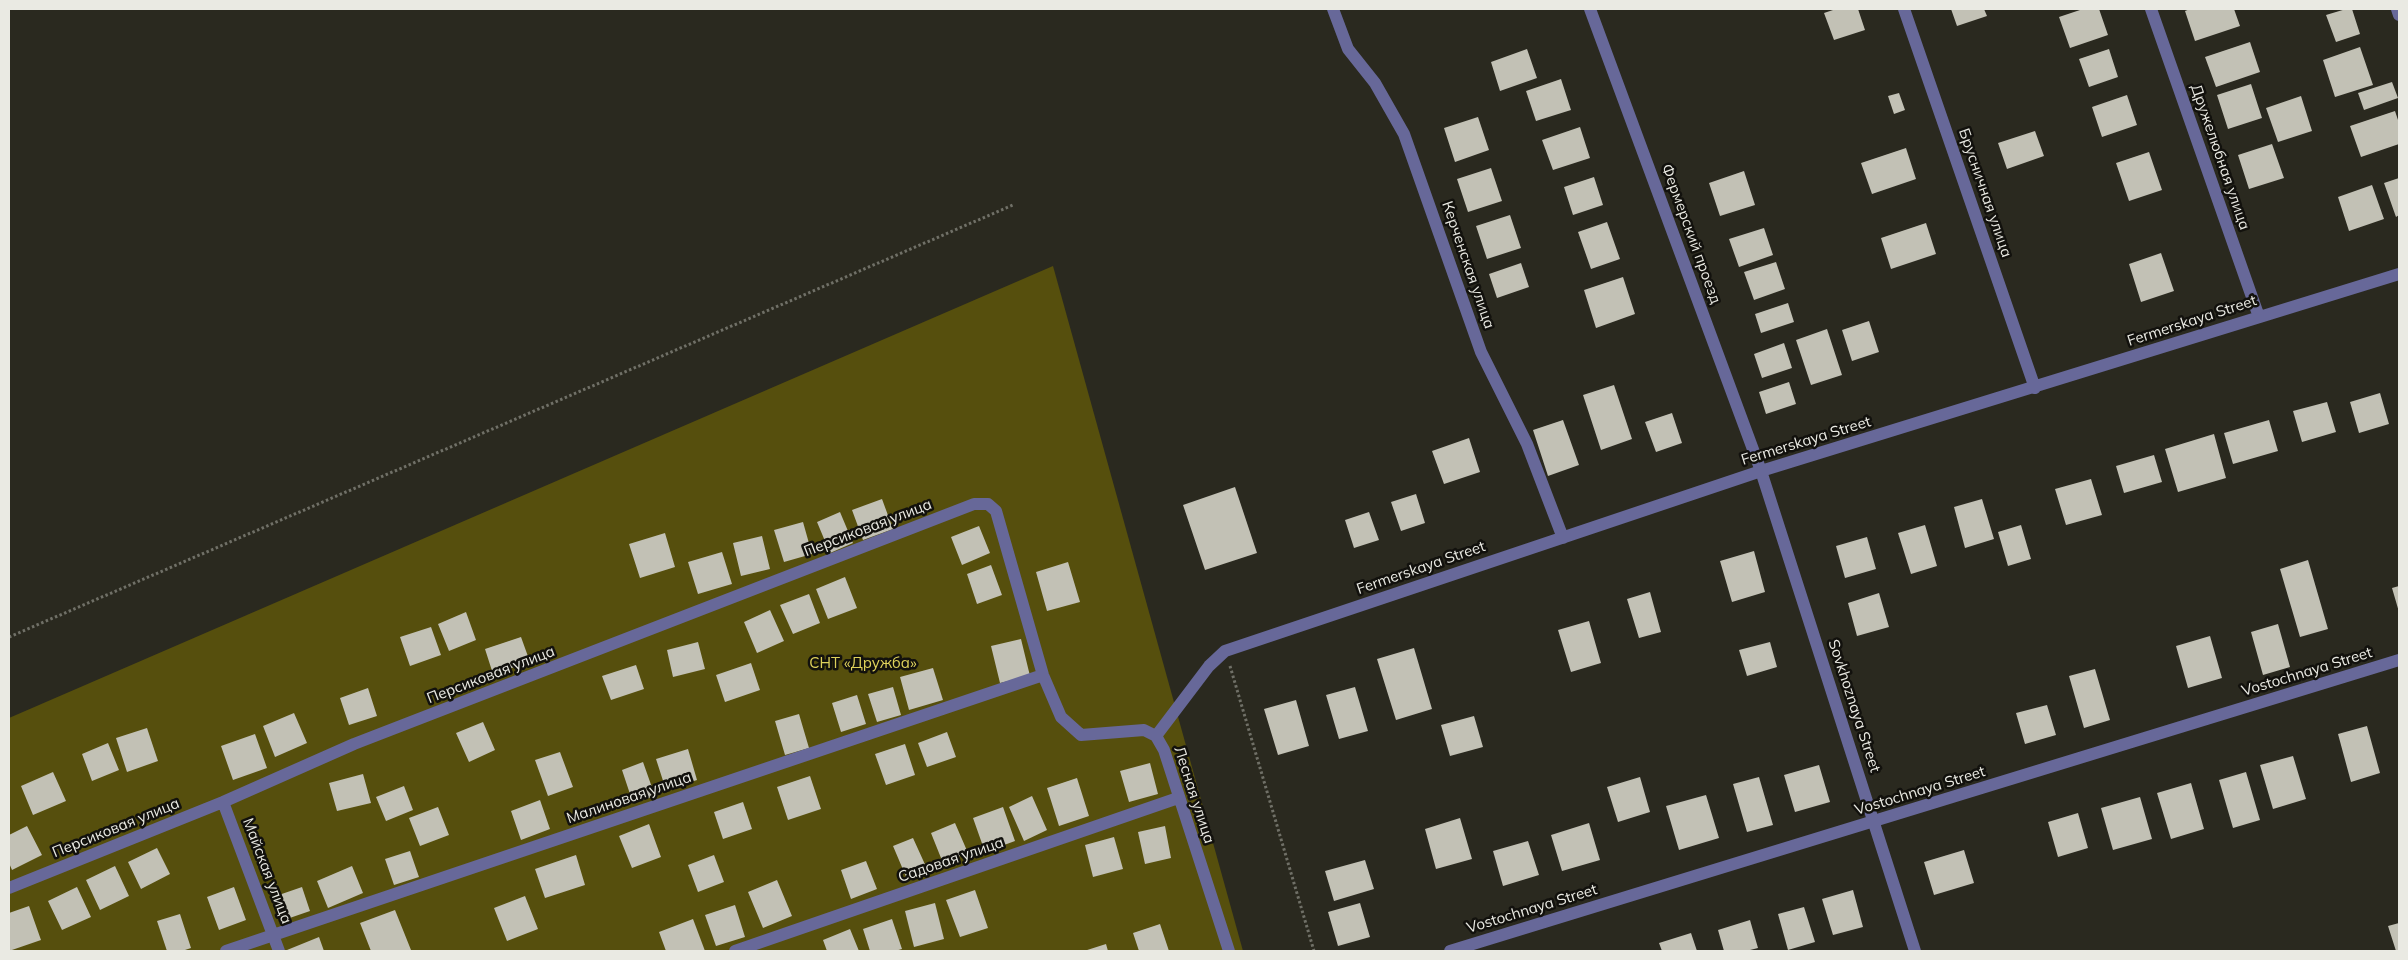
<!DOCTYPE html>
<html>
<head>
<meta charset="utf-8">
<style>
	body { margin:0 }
	#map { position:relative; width:2408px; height:960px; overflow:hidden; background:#2a291f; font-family:Mulish,sans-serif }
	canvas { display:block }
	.frame { position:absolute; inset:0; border:10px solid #eaeae3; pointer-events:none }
</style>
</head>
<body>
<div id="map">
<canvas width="2408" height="960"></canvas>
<div class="frame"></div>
</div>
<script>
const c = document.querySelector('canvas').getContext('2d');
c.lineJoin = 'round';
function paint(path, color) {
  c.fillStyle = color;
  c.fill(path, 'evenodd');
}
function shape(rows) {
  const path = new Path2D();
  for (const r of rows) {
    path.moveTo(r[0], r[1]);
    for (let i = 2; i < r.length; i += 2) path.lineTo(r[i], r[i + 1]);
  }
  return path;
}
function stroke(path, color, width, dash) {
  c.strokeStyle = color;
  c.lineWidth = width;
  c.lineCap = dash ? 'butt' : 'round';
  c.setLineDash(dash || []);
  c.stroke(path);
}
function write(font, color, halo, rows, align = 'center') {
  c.font = font + ' Mulish,sans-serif';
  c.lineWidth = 5;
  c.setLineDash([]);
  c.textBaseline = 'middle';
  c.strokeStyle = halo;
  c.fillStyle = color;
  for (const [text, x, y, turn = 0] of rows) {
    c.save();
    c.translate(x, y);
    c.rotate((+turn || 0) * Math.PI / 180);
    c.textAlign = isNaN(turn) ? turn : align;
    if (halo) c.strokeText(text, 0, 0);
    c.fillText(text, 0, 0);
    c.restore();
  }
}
paint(shape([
	[1053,266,1243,951,9,951,9,718]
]), '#564f0d');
paint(shape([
	[1836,9,1858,9,1865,30,1834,40,1824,13],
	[1951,9,1984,9,1987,16,1957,26],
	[2083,9,2099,9,2108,35,2070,48,2059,17],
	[2190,9,2234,9,2240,26,2195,41,2185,11],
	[2346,9,2352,9,2360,34,2336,42,2326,15],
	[2250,42,2260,72,2216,87,2205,57],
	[2360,47,2373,85,2335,97,2323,60],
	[1527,49,1537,78,1500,91,1491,62],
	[2109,49,2118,77,2089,87,2079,59],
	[1561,79,1571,110,1536,121,1526,91],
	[2392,82,2398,98,2364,110,2358,93],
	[2251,84,2262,118,2228,129,2217,95],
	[1899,93,1905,110,1894,114,1888,96],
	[2127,95,2137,125,2102,137,2092,107],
	[2301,96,2312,131,2278,142,2266,108],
	[2395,111,2399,123,2399,144,2361,157,2350,126],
	[1478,117,1489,150,1455,162,1444,128],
	[1580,127,1590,158,1553,170,1542,140],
	[2035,131,2044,156,2007,169,1998,143],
	[2272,144,2284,178,2249,189,2238,155],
	[1906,148,1916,179,1872,194,1861,163],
	[2149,152,2162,190,2129,201,2116,163],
	[1491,168,1502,201,1468,212,1457,179],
	[1744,171,1755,205,1720,216,1709,183],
	[1594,177,1603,205,1573,215,1564,187],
	[2399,178,2399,215,2396,217,2384,183],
	[2372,185,2384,219,2349,231,2338,197],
	[1510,215,1521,248,1487,259,1476,226],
	[1607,222,1620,259,1591,269,1578,232],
	[1926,223,1936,254,1891,269,1881,238],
	[1764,228,1773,255,1739,267,1729,239],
	[2161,253,2174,291,2141,302,2129,264],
	[1776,262,1785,289,1754,300,1744,272],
	[1521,263,1529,287,1497,298,1489,274],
	[1623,277,1635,314,1596,328,1584,290],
	[1788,303,1794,322,1761,333,1755,314],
	[1869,321,1879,352,1852,361,1842,330],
	[1827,329,1842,375,1811,385,1796,340],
	[1784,343,1792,368,1762,378,1754,354],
	[1789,382,1796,404,1766,414,1759,392],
	[1614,385,1632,439,1601,450,1583,395],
	[2380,393,2389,424,2359,433,2350,402],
	[2327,402,2336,432,2302,442,2293,411],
	[1672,413,1682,443,1656,452,1645,422],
	[1563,420,1579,465,1548,476,1533,430],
	[2269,420,2278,451,2233,464,2224,433],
	[2214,434,2226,478,2178,492,2165,449],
	[1469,438,1480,472,1444,484,1432,451],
	[2154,455,2162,482,2124,493,2116,466],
	[2091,479,2102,515,2066,525,2055,489],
	[1235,487,1257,553,1205,570,1183,505],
	[1416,494,1425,523,1401,531,1391,502],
	[882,499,893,529,863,540,852,510],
	[1982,499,1994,539,1965,548,1954,507],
	[840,512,853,543,830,553,817,522],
	[1369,512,1379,540,1354,548,1345,520],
	[803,522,812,554,784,562,774,530],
	[1925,525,1937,566,1911,574,1898,533],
	[2021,525,2031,559,2008,566,1998,532],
	[979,526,990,553,962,565,951,537],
	[665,533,675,567,640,578,629,544],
	[762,536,770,569,741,576,733,543],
	[1867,537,1876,569,1845,578,1836,546],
	[1754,551,1765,592,1732,602,1720,561],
	[722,552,732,584,698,594,688,562],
	[2308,560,2328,629,2300,637,2280,569],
	[1068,562,1080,602,1047,611,1036,572],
	[991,565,1002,595,977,604,967,574],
	[845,577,857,608,828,619,816,589],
	[2399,586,2399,612,2392,588],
	[1650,592,1661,632,1639,638,1627,599],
	[1879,593,1889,627,1857,636,1848,603],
	[809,594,820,623,793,634,780,605],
	[770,610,784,641,757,653,744,622],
	[466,612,476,640,449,651,438,624],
	[1589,621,1601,663,1571,672,1558,630],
	[2278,624,2290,667,2263,675,2251,632],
	[431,627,441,655,410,666,400,637],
	[2210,636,2222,678,2188,688,2176,646],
	[521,637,530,662,493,674,485,649],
	[1021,639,1030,676,1000,683,991,646],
	[698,642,705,669,673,677,667,650],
	[1770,642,1777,667,1747,676,1739,650],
	[1414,648,1432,709,1396,720,1377,659],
	[751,663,760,690,725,702,716,675],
	[636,665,644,689,611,700,602,676],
	[933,668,943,700,909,710,900,677],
	[2095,669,2110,720,2084,728,2069,676],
	[893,687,901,715,877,722,868,694],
	[1355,687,1368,731,1339,739,1326,695],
	[368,688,377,716,349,725,340,698],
	[857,695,866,724,841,732,832,703],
	[1296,700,1309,746,1278,755,1264,709],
	[2047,705,2056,735,2025,744,2016,713],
	[294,713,307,743,275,757,263,726],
	[799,714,809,748,785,755,775,721],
	[1474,716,1483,747,1450,756,1441,725],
	[483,722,495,750,469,762,456,733],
	[2367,726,2380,773,2351,782,2338,734],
	[147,728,158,761,127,772,116,738],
	[947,732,956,757,927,767,918,743],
	[255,734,267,768,233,780,221,746],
	[108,743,119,770,92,781,82,754],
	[905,744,915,775,886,785,875,754],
	[688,749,697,780,666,790,656,759],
	[560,752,573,787,548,796,535,760],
	[2293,756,2306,799,2273,809,2260,765],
	[643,762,655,796,633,803,622,770],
	[1150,763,1158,794,1129,802,1120,771],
	[1819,765,1830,802,1795,812,1784,775],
	[53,772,66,801,33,815,21,786],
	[2246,772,2260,820,2233,828,2219,780],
	[363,774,371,803,337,811,329,783],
	[810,776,821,809,788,820,777,787],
	[1640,777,1650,812,1618,822,1607,787],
	[1759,777,1773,825,1747,832,1733,784],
	[1077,778,1089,816,1059,826,1047,788],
	[2191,783,2204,829,2171,839,2157,793],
	[404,786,413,810,386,821,376,797],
	[1706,795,1719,838,1679,850,1666,806],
	[1032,796,1047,830,1024,841,1009,807],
	[2140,797,2152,839,2113,850,2101,808],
	[540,800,550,829,521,840,511,811],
	[743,802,752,829,723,839,714,812],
	[438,807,449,835,420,846,409,818],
	[1003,807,1015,841,985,852,973,818],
	[2078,813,2088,848,2058,857,2048,822],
	[1460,818,1472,859,1436,869,1425,829],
	[955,823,968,853,943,863,931,833],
	[1589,823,1600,860,1562,871,1551,835],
	[649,824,661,857,632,868,619,836],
	[27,826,42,855,12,870,9,863,9,835],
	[1165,826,1171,858,1145,864,1138,832],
	[1114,837,1123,869,1093,877,1085,845],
	[913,838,928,871,907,879,893,846],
	[1528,841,1539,875,1503,886,1493,851],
	[157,848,170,874,141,889,128,862],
	[1964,850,1974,883,1934,895,1924,862],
	[410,851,419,877,394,885,385,859],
	[576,855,585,885,545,898,535,869],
	[714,855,724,882,698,892,688,865],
	[1365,860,1374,889,1334,901,1325,871],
	[866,861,877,889,851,899,841,870],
	[115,866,129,896,100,910,86,880],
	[352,866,363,893,328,908,317,881],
	[777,880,792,916,763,928,748,892],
	[77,887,91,917,62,930,48,901],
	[234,887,246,920,219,930,207,897],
	[302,887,310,911,281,921,273,897],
	[975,890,988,928,960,937,946,900],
	[1853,890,1863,927,1833,935,1822,899],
	[525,896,538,929,507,941,494,908],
	[935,903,944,939,914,947,905,911],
	[1360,903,1370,937,1338,946,1328,912],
	[735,905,745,937,716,946,705,915],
	[29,906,41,940,9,951,9,913],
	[1804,907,1815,942,1788,950,1778,914],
	[395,910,411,950,371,951,360,923],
	[180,914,191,948,182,951,167,951,157,921],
	[693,919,705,951,666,951,659,932],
	[892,919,902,949,895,951,870,951,863,929],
	[1750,920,1758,948,1746,951,1724,951,1718,930],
	[2399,923,2399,951,2396,951,2388,926],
	[1160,924,1169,951,1139,951,1133,933],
	[850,929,859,951,827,951,823,940],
	[1691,933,1697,951,1662,951,1659,943],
	[319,937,324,951,288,951,287,950],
	[1106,944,1108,951,1084,951]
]), '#c2c1b5');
stroke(shape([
	[9,637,1013,205],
	[1230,666,1314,951]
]), '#707067', 3, [2.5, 2.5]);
stroke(shape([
	[1333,9,1348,49,1375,83,1404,134,1481,352,1527,444,1563,538],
	[1590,9,1761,471,1915,951],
	[1904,9,2035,388],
	[2151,9,2259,317],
	[2397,9,2399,15],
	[1156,736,1209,666,1225,651,1761,471,2399,274],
	[223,802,279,951],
	[9,888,223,802,354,744,974,504,988,504,996,511,1043,675,1061,717,1081,735,1144,730,1156,736,1164,750,1229,951],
	[226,951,1043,675],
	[735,951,1178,798],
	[1450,951,2399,660]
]), '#676899', 12);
write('15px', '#eaeae3', '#12110d', [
	["Дружелюбная улица",2220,157,71],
	["Брусничная улица",1985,193,71],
	["Фермерский проезд",1691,234,70],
	["Керченская улица",1468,265,71],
	["Fermerskaya Street",2192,321,-18],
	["Fermerskaya Street",1806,441,-17],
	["Персиковая улица",868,528,-21],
	["Fermerskaya Street",1421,568,-19],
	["Vostochnaya Street",2307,672,-17],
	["Персиковая улица",491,675,-21],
	["Sovkhoznaya Street",1854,706,72],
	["Vostochnaya Street",1920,791,-17],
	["Лесная улица",1194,795,72],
	["Малиновая улица",629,798,-19],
	["Персиковая улица",116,828,-22],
	["Садовая улица",951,860,-19],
	["Майская улица",267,871,69],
	["Vostochnaya Street",1532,909,-17]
]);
write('15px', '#dfd25b', '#12110d', [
	["СНТ «Дружба»",863,663]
]);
</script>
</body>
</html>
